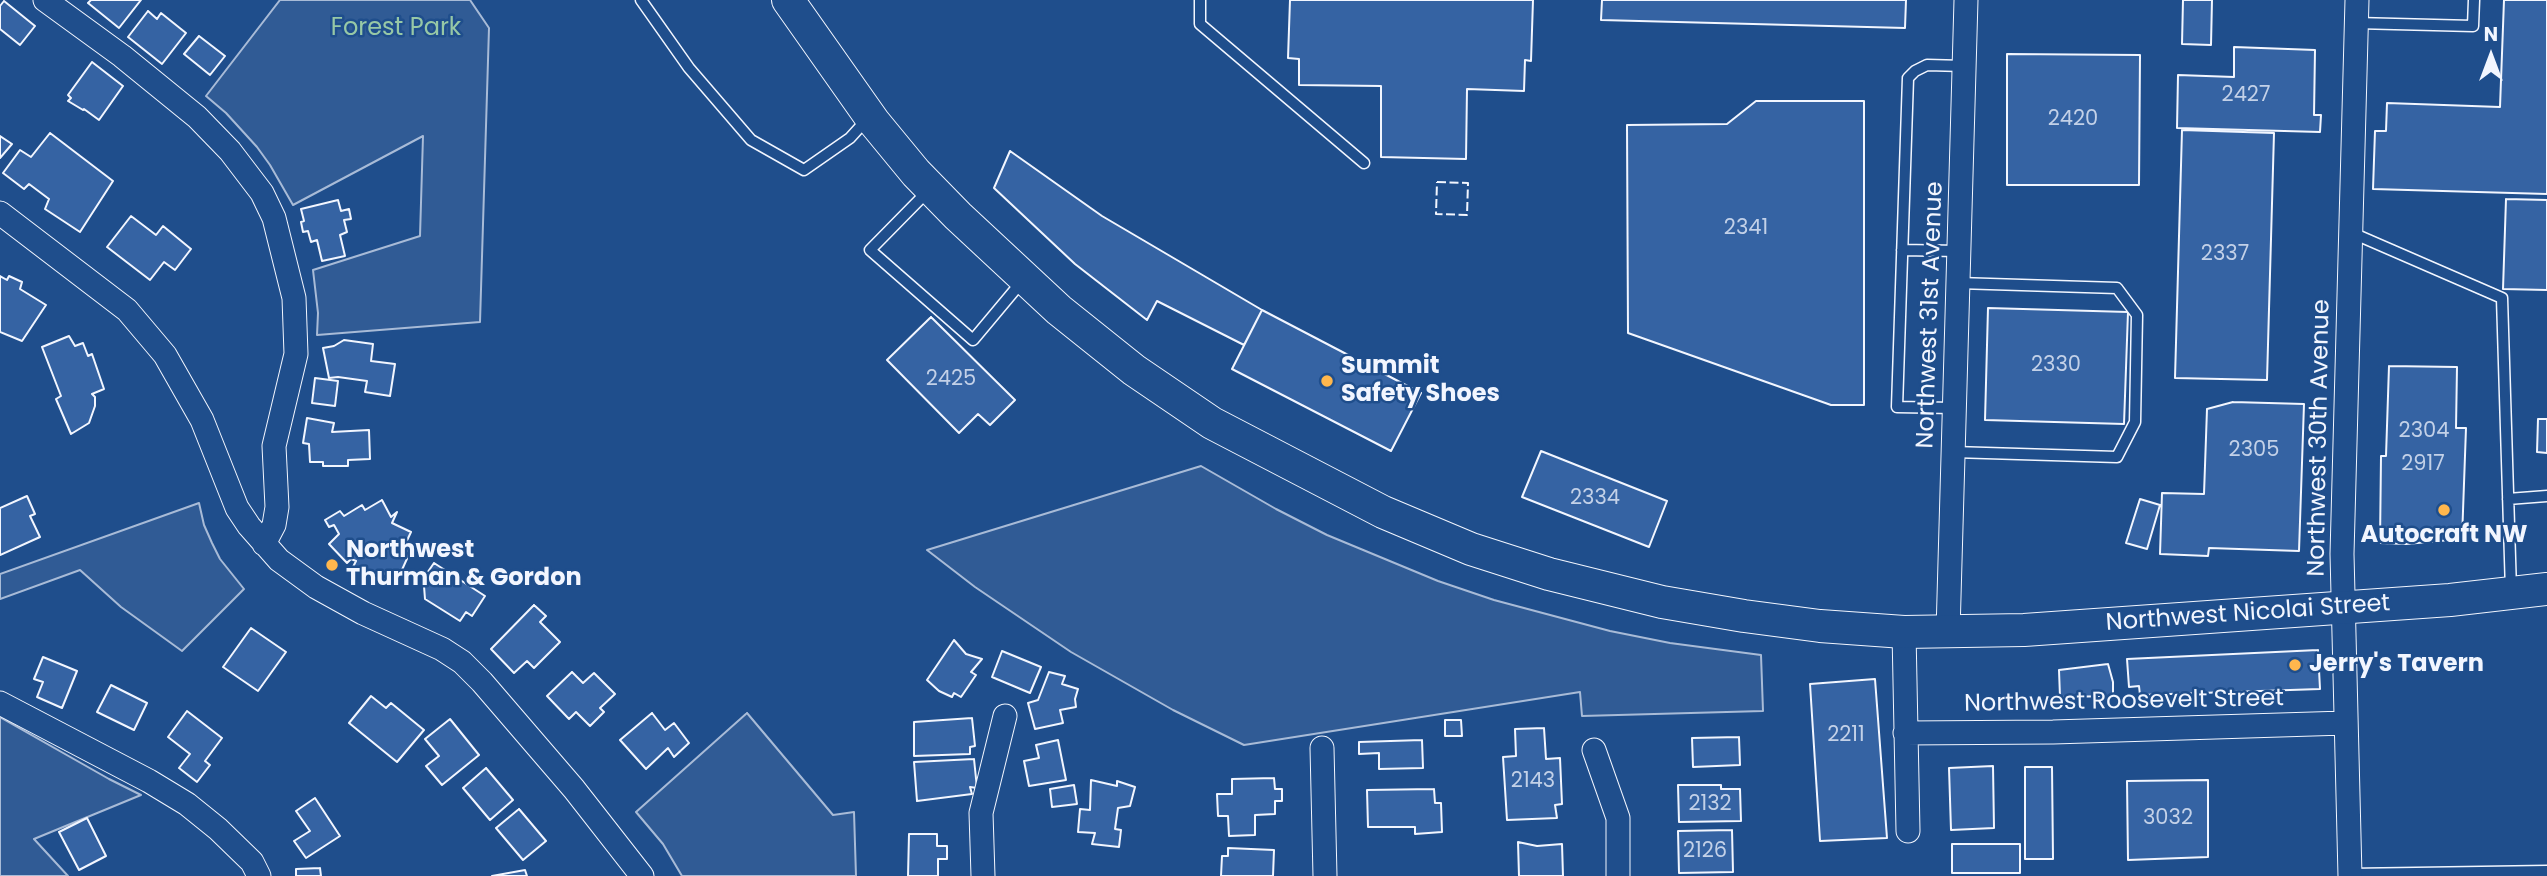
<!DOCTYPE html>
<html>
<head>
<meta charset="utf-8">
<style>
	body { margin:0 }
	#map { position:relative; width:2547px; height:876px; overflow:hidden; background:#1f4e8c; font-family:Poppins,sans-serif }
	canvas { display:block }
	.north { position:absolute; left:2456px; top:21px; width:70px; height:70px; -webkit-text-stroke:5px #1f4e8c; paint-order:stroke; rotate:0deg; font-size:19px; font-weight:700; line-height:28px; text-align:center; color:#f2f6ff }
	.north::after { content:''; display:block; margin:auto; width:24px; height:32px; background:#f2f6ff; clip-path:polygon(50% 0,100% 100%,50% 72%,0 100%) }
</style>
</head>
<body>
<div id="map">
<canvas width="2547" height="876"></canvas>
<div class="north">N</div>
</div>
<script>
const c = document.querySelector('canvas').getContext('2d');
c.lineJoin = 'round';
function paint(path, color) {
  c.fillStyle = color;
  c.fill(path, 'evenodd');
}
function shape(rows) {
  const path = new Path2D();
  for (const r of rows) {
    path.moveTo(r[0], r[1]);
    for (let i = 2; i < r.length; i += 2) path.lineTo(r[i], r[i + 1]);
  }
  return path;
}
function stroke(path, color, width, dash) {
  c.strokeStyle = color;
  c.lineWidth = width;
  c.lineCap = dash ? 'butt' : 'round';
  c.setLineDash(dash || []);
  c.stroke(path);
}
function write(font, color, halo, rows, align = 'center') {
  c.font = font + ' Poppins,sans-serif';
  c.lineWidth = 5;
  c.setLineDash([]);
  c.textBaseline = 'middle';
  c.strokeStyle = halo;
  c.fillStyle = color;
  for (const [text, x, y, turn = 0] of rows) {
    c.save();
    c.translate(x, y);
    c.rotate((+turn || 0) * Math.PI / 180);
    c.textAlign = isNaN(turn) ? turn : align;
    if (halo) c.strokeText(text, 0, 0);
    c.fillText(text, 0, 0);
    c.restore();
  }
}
const built = shape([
	[280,0,470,0,489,28,480,322,317,335,318,313,313,270,420,236,423,136,293,205,270,165,257,147,226,113,206,96,280,0],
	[1201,466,1276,509,1327,535,1438,581,1494,600,1610,631,1670,643,1761,655,1763,711,1582,716,1580,692,1244,745,1173,710,1071,652,975,587,927,550,1201,466],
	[199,503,204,525,212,543,220,559,244,589,182,651,121,607,80,570,0,599,0,574,199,503],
	[747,713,833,815,854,812,856,876,682,876,663,844,636,812,747,713],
	[0,717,109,779,141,795,34,839,68,876,0,876,0,717]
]);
paint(built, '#305b95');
stroke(built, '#a8bbd7', 2);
const building = shape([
	[91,0,141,0,119,28,88,3,91,0],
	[1290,0,1533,0,1531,61,1525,60,1524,91,1467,89,1466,159,1381,157,1381,86,1299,85,1299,59,1288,58,1290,0],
	[1602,0,1906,0,1905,28,1601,20,1602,0],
	[2183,0,2212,0,2211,45,2182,44,2183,0],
	[2504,0,2547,0,2547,194,2373,189,2375,131,2386,131,2387,103,2500,107,2504,0],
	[4,1,35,26,20,45,0,29,0,6,4,1],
	[148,11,157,19,161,13,186,33,162,64,128,37,148,11],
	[199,36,225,56,210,75,184,54,199,36],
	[2234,47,2315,50,2314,115,2321,115,2320,132,2177,128,2178,75,2234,77,2234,47],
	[2007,54,2140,55,2139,185,2007,185,2007,54],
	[92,62,123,86,99,120,84,109,83,110,68,101,71,98,68,95,92,62],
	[1756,101,1864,101,1864,405,1831,405,1628,333,1627,125,1727,124,1756,101],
	[2182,130,2274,133,2267,380,2175,378,2182,130],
	[50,133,113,181,80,232,45,209,49,199,29,184,24,189,3,173,20,150,31,157,50,133],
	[0,136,12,144,0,158,0,136],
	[1010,151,1102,216,1262,310,1244,345,1157,301,1147,320,1075,264,994,188,1010,151],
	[2506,199,2547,200,2547,290,2503,289,2506,199],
	[338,200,341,211,349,209,351,219,344,220,347,232,340,235,345,256,322,261,317,240,311,242,308,231,303,232,301,222,304,221,301,209,338,200],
	[131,216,156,235,163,226,191,249,175,270,164,262,150,280,107,247,131,216],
	[0,276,7,280,9,276,22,282,20,289,46,305,22,341,0,332,0,276],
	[1988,308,2128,312,2124,424,1985,420,1988,308],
	[1262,310,1421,393,1391,451,1232,369,1262,310],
	[931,317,1015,400,990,425,978,414,959,433,887,360,931,317],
	[69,336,75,346,83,343,88,356,92,354,104,389,92,394,95,397,95,406,89,423,71,434,56,399,61,396,42,347,69,336],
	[344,340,373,344,371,361,395,364,390,396,365,392,367,381,338,377,329,378,323,348,334,346,344,340],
	[2389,366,2457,367,2456,428,2466,428,2462,539,2406,544,2380,543,2381,456,2386,456,2389,366],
	[315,378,338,381,335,406,312,403,315,378],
	[2233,402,2304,404,2299,551,2209,548,2208,556,2160,554,2162,493,2204,494,2207,409,2233,402],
	[307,418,334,423,332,432,369,430,370,459,348,460,348,466,323,466,323,462,310,462,309,444,303,443,307,418],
	[2538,419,2547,419,2547,453,2537,452,2538,419],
	[1541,451,1667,501,1649,547,1522,497,1541,451],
	[27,496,35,514,30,516,40,537,0,555,0,508,27,496],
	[2140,499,2160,505,2147,549,2126,543,2140,499],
	[382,500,391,517,397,512,392,523,411,532,403,549,410,552,397,581,388,577,384,581,388,575,378,571,375,579,355,569,353,567,356,561,351,559,347,563,329,544,339,534,334,525,329,527,325,520,340,511,344,516,362,505,365,510,382,500],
	[434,563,485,596,472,616,466,612,460,621,425,599,424,586,429,580,425,576,434,563],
	[534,605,546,616,540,622,560,642,534,668,527,661,514,673,491,649,534,605],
	[251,628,286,652,258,691,223,667,251,628],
	[954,640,966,654,982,659,971,672,976,675,961,697,954,693,952,697,939,691,927,680,954,640],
	[2318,650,2320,689,2140,695,2139,686,2129,687,2127,659,2318,650],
	[1002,651,1041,667,1030,693,992,677,1002,651],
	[43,657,77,671,62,708,37,697,43,682,34,679,43,657],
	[2108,664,2113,682,2113,696,2060,697,2059,670,2108,664],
	[572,672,583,683,594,673,615,694,600,708,604,712,590,726,576,712,569,719,547,696,572,672],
	[1049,672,1065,676,1062,684,1078,689,1075,699,1076,707,1060,710,1063,723,1035,729,1028,703,1038,700,1049,672],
	[1875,679,1887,838,1820,841,1810,684,1875,679],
	[111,685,147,703,134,730,97,712,111,685],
	[371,696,386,708,391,703,424,730,397,762,349,723,371,696],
	[187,711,222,738,205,761,210,765,197,782,179,768,190,754,168,737,187,711],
	[652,713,665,730,674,723,689,743,674,757,668,748,646,769,620,740,652,713],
	[972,718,975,746,970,747,970,754,914,756,914,722,972,718],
	[450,719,479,755,442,785,426,766,439,756,425,739,450,719],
	[1445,720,1461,720,1462,736,1445,736,1445,720],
	[1544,728,1546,759,1560,758,1562,804,1555,805,1557,818,1507,820,1503,757,1516,756,1515,729,1544,728],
	[1739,737,1740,765,1693,767,1692,738,1739,737],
	[1058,740,1066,780,1029,786,1024,761,1039,758,1036,745,1058,740],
	[1422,740,1423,768,1379,769,1379,753,1359,754,1359,742,1422,740],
	[974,759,977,788,970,787,972,794,917,801,914,762,974,759],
	[1993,766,1994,828,1951,830,1949,768,1993,766],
	[2025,767,2052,767,2053,859,2025,859,2025,767],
	[486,768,513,800,490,820,463,788,486,768],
	[1274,778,1275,789,1282,789,1282,801,1275,801,1275,814,1255,815,1255,835,1229,836,1228,816,1218,816,1217,794,1232,794,1232,779,1274,778],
	[1091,780,1117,786,1117,781,1135,787,1130,806,1118,808,1115,829,1121,830,1119,847,1092,844,1095,833,1078,832,1080,809,1090,810,1091,780],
	[2208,780,2208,857,2128,860,2127,781,2208,780],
	[1074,785,1077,804,1052,807,1050,789,1074,785],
	[1678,785,1721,785,1721,789,1740,789,1741,821,1679,822,1678,785],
	[1434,789,1435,803,1441,803,1442,832,1415,834,1415,827,1368,827,1367,790,1434,789],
	[315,798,340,836,306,858,294,841,310,831,296,811,315,798],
	[519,809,546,841,523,860,496,828,519,809],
	[87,818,106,856,79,870,59,832,87,818],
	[1732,830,1733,872,1679,873,1678,831,1732,830],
	[909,834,937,834,937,846,947,846,947,859,938,859,938,876,908,876,909,834],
	[1518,842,1537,846,1562,844,1563,876,1519,876,1518,842],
	[1952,844,2020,844,2020,873,1952,873,1952,844],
	[1228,848,1274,850,1273,876,1221,876,1222,856,1228,856,1228,848],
	[320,868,321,876,296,876,296,869,320,868],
	[525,870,527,876,492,876,525,870]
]);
paint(building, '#3563a3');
stroke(building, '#f2f6ff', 2);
const service = shape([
	[641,0,689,68,751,140,804,170,850,138,869,117],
	[1200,0,1200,24,1364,163],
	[2356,23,2473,26,2474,0],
	[929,190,870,250,973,340,1024,279],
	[2350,232,2502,298,2511,591],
	[1902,250,1959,251],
	[1954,408,1897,407,1908,78,1915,71,1927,65,1964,66],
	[1953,452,2117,457,2135,422,2137,315,2117,288,1958,283],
	[2508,499,2547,496],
	[2350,874,2547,871]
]);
const minor = shape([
	[45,0,122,56,197,117,230,151,262,193,274,218,294,298,296,354,274,446,277,507,274,525,264,544],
	[0,213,127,310,165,355,202,420,237,508,249,526,279,560,316,587,363,613,442,649,462,662,482,682,574,789,642,876],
	[1904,632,1908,831],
	[1948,632,1966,0],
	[0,703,149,781,187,804,218,829,252,862,259,876],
	[1905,733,2053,732,2345,723],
	[1322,748,1325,876],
	[1594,750,1618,818,1618,876],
	[983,876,981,813,1005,716],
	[2350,876,2342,554,2357,0]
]);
const secondary = shape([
	[788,0,874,122,916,173,958,216,1059,310,1134,370,1212,423,1383,512,1471,549,1549,574,1662,602,1744,616,1820,626,1904,632,2024,630,2450,600,2547,589]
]);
stroke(service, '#f2f6ff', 13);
stroke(minor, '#f2f6ff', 25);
stroke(secondary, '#f2f6ff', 34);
stroke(service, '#1f4e8c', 10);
stroke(minor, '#1f4e8c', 23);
stroke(secondary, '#1f4e8c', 32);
stroke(shape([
	[1437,182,1468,183,1467,215,1436,214,1437,182]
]), '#f2f6ff', 2, [9, 3.5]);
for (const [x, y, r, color] of [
	[1327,381,7,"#ffb74d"],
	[2444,510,7,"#ffb74d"],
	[332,565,7,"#ffb74d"],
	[2295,665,7,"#ffb74d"]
]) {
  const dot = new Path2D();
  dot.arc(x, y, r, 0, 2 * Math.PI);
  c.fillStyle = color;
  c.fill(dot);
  stroke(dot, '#1f4e8c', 2.5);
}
write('21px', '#c3d1e8', null, [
	["2427",2246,96],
	["2420",2073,120],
	["2341",1746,229],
	["2337",2225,255],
	["2330",2056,366],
	["2425",951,380],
	["2304",2424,432],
	["2305",2254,451],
	["2917",2423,465],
	["2334",1595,499],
	["2211",1846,736],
	["2143",1533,782],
	["2132",1710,805],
	["3032",2168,819],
	["2126",1705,852]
]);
write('24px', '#97c8a6', '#1f4e8c', [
	["Forest Park",396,29]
]);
write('24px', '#f2f6ff', '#1f4e8c', [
	["Northwest 31st Avenue",1931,315,-88],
	["Northwest 30th Avenue",2320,438,-89],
	["Northwest Nicolai Street",2248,614,-4],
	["Northwest Roosevelt Street",2124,702,-1]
]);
write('bold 24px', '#f2f6ff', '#1f4e8c', [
	["Summit",1341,367],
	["Safety Shoes",1341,395],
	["Autocraft NW",2444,536,"center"],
	["Northwest",346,551],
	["Thurman & Gordon",346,579],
	["Jerry's Tavern",2309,665]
], 'left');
</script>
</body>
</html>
